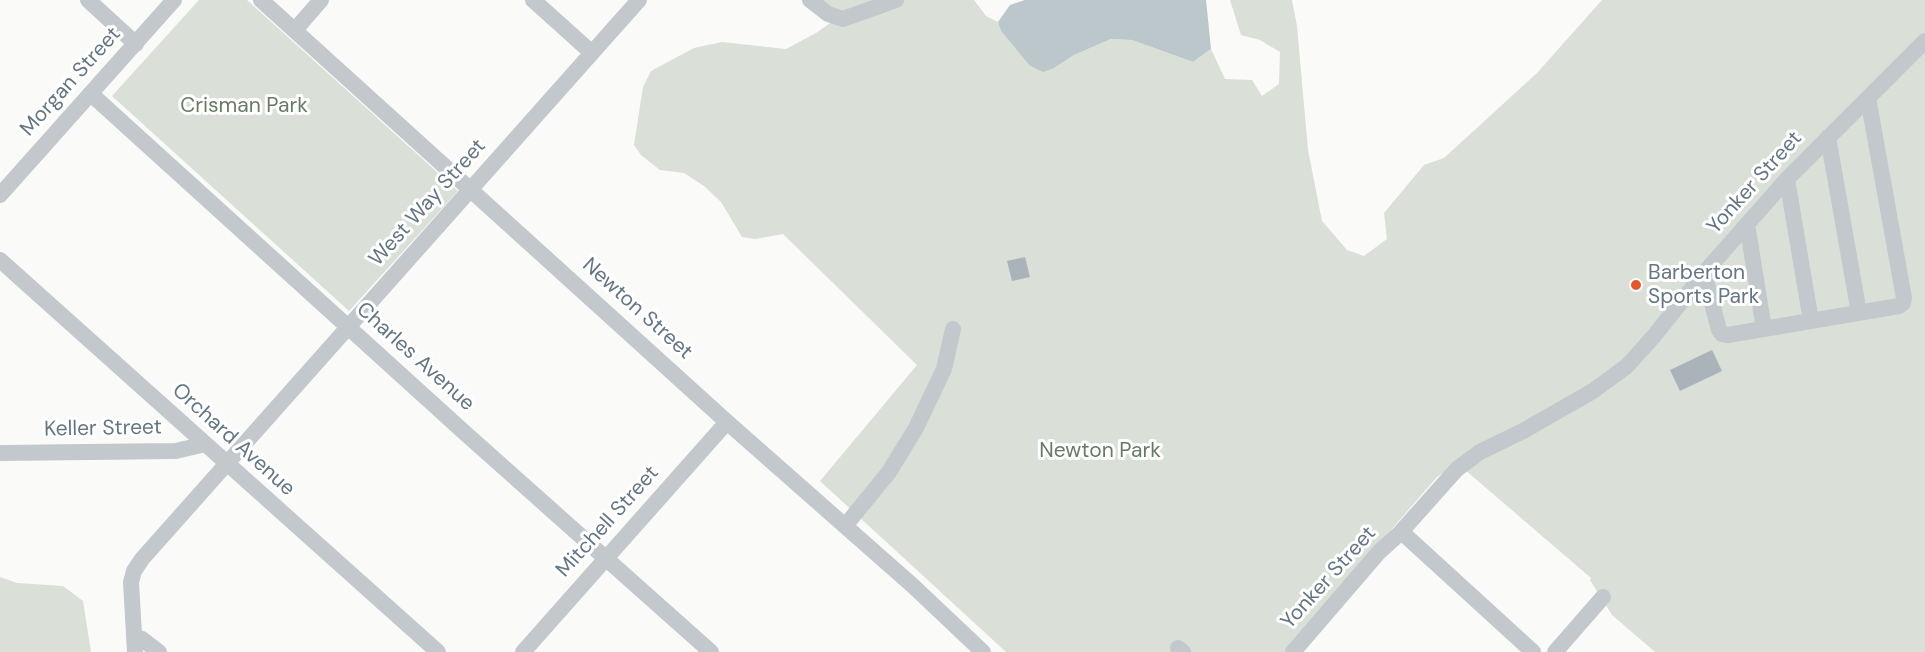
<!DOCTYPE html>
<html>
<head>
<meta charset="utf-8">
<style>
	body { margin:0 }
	canvas { display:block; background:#fafaf8 }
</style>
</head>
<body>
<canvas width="1925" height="652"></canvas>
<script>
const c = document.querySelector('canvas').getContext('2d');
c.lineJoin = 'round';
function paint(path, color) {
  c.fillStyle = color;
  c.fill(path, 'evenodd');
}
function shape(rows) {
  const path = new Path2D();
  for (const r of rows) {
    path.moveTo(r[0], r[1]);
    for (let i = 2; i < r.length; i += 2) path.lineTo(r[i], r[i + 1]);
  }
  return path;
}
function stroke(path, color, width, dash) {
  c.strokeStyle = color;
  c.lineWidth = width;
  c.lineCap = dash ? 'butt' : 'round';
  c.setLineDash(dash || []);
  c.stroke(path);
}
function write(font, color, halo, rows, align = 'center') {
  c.font = font + ' "DM Sans",sans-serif';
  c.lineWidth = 6;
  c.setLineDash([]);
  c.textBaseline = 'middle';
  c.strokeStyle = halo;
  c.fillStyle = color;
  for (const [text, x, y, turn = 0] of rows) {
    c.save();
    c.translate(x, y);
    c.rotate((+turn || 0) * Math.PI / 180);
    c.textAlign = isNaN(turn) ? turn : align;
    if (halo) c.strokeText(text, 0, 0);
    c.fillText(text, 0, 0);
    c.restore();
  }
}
paint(shape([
	[199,0,247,0,458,191,349,311,112,96],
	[817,0,974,0,986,16,998,22,1001,31,1029,65,1054,68,1074,55,1111,39,1132,40,1193,62,1211,49,1225,79,1252,80,1262,96,1279,84,1280,52,1260,40,1241,35,1230,0,1292,0,1297,26,1308,150,1322,221,1347,250,1364,256,1387,239,1384,213,1424,165,1444,158,1537,73,1602,0,1925,0,1925,652,1655,652,1612,615,1590,580,1591,578,1457,463,1437,477,1285,652,1006,652,820,481,917,365,783,234,755,239,742,237,721,202,704,186,684,173,660,170,641,155,634,145,643,87,651,71,694,48,722,42,786,49,816,33,836,19],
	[0,577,17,583,63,586,83,601,91,652,0,652]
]), '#dadfd7');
paint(shape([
	[1025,0,1206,0,1211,49,1193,62,1132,40,1111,39,1074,55,1054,68,1043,72,1029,65,1001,31,998,22,1010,5]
]), '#bbc7cb');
paint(shape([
	[1025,257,1030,277,1012,281,1007,261],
	[1712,350,1722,371,1680,391,1670,370]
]), '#aab3b9');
stroke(shape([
	[88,0,136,44],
	[261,0,727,422,912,585,983,652],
	[533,0,592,53],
	[810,0,828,14,843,19,896,0],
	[295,30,321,0],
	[91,94,465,433,711,652],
	[1828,137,1859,313],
	[1787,179,1811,321],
	[0,195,174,0],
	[1747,224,1764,329],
	[0,260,438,652],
	[1704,273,1719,330,1722,334,1728,335,1899,306,1903,303,1904,298,1868,98],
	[0,453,176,451,205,444],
	[845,526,889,472,916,428,944,369,953,329],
	[1399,534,1457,469,1480,452,1523,431,1593,391,1627,366,1654,336,1704,273,1787,179,1925,41],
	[135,637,142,639,159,652],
	[1178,648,1183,652],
	[135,652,131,582,134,571,142,559,639,0],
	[523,652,727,422],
	[1293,652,1379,552,1399,534,1406,536,1533,652],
	[1555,652,1603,597]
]), '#c3c8cc', 16);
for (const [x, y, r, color] of [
	[1636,285,6,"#e4572e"]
]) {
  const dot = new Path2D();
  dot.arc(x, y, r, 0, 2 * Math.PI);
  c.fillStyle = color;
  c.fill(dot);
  stroke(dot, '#fff', 2);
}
write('21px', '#657683', '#fff', [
	["Morgan Street",71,82,-48],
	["Yonker Street",1755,183,-48],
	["West Way Street",428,203,-48],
	["Newton Street",637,309,42],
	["Charles Avenue",415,357,42],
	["Keller Street",103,429,-1],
	["Orchard Avenue",233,440,42],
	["Mitchell Street",608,522,-48],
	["Yonker Street",1329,578,-48]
]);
write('21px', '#687a64', '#fff', [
	["Crisman Park",244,106],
	["Newton Park",1100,451]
]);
write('21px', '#657683', '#fff', [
	["Barberton",1648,273],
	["Sports Park",1648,297]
], 'left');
</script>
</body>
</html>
